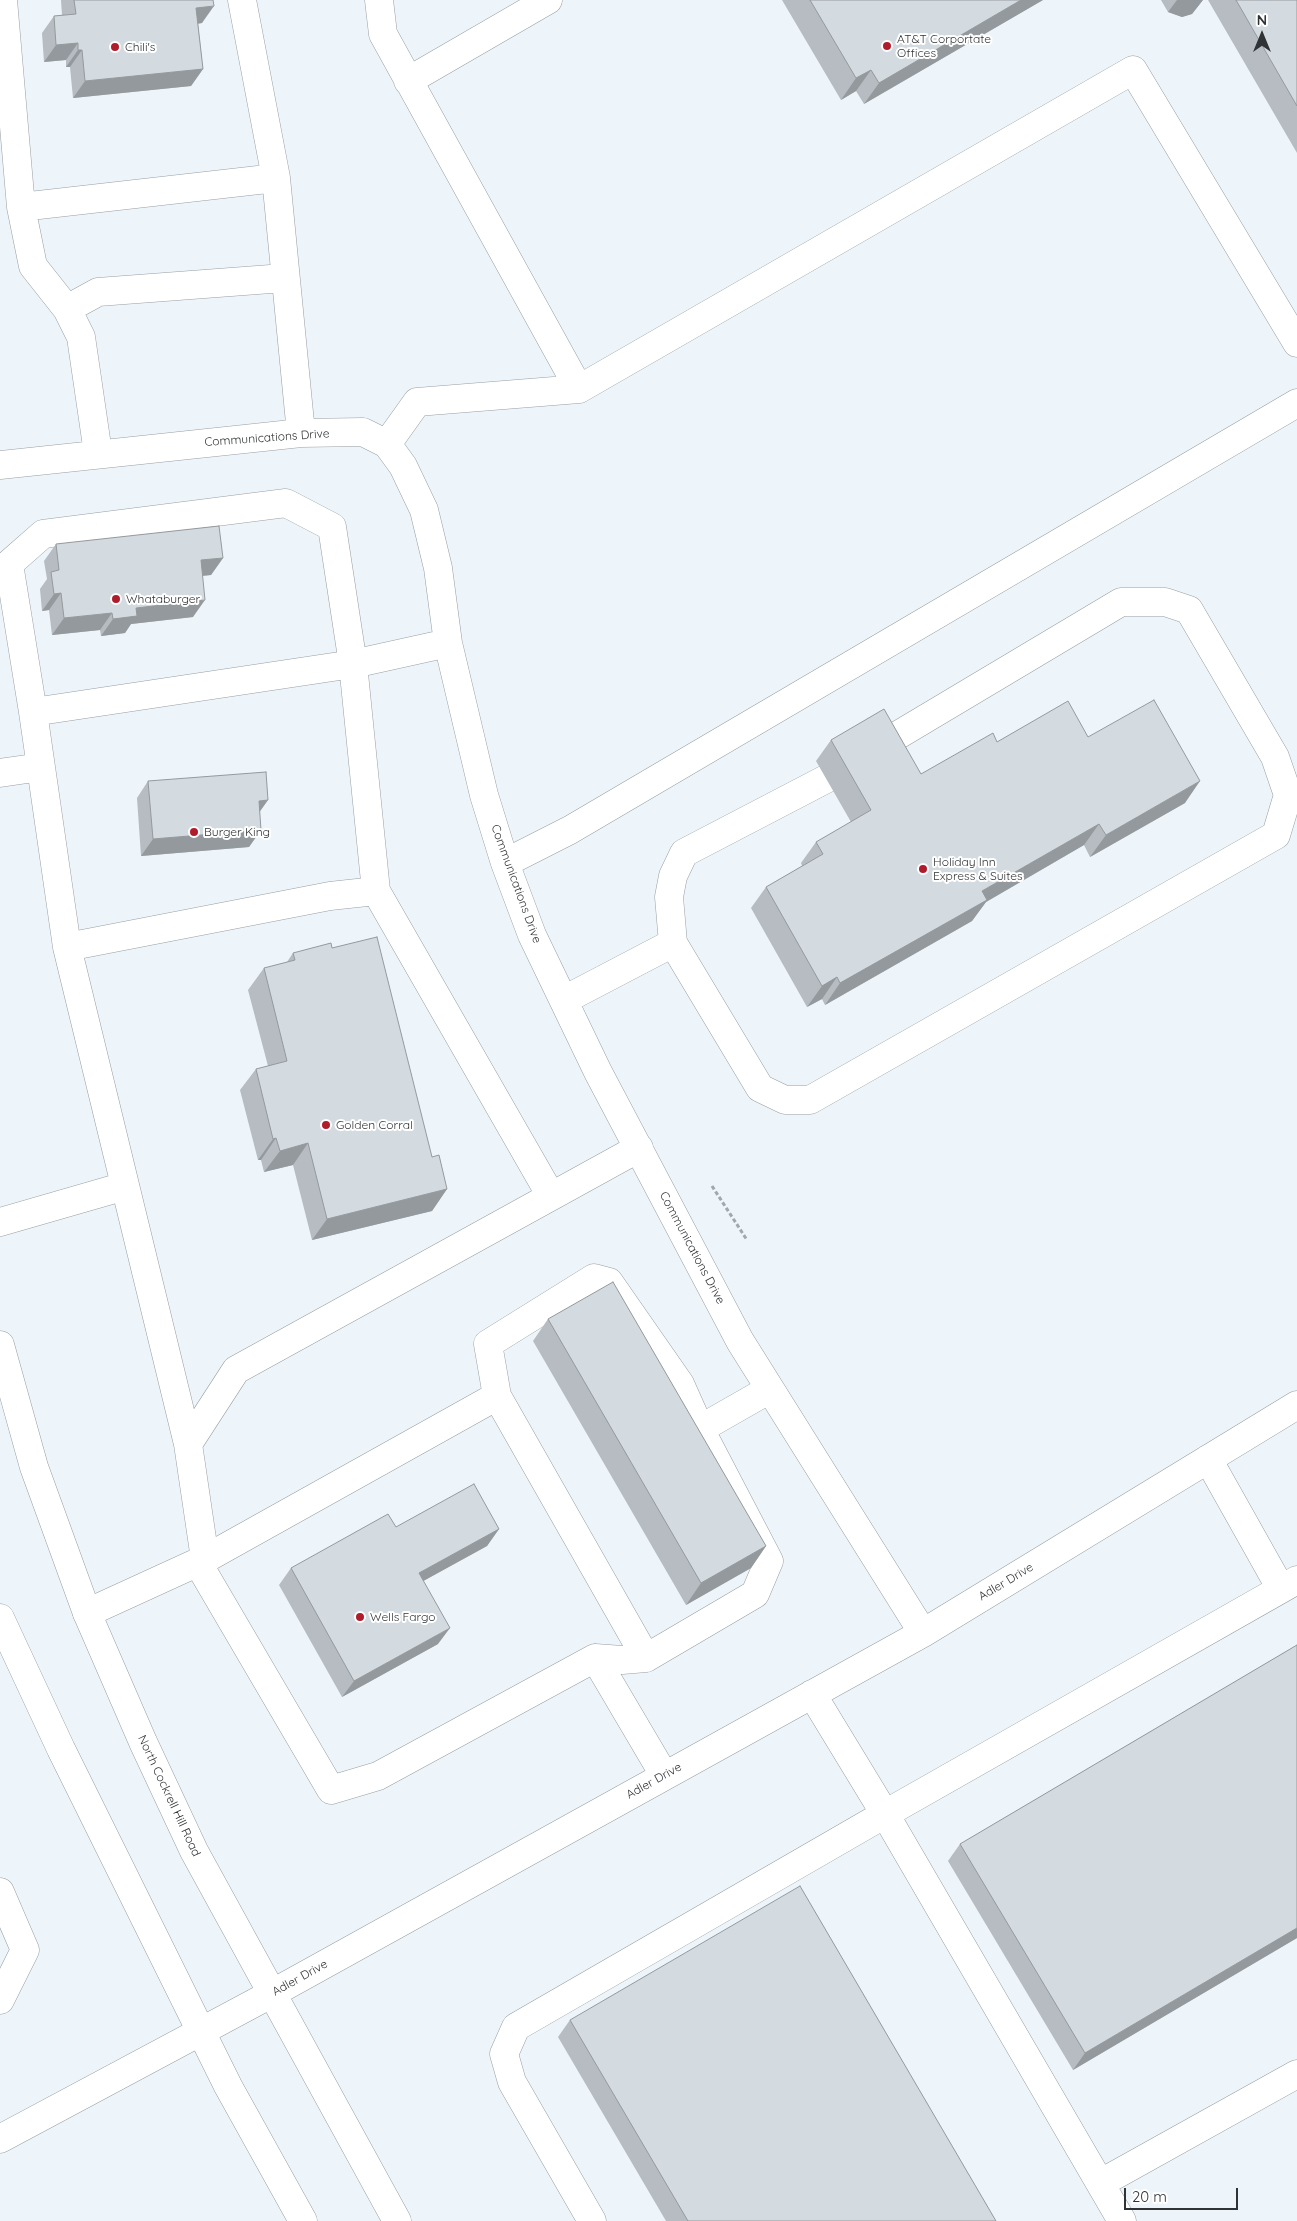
<!DOCTYPE html>
<html>
<head>
<meta charset="utf-8">
<style>
	body { margin:0 }
	#map { position:relative; width:1297px; height:2221px; overflow:hidden; background:#edf5fa; font-family:Quicksand,sans-serif }
	canvas { display:block }
	.north { position:absolute; left:1237px; top:10px; width:50px; height:50px; -webkit-text-stroke:4px #fff; paint-order:stroke; rotate:0deg; font-size:14px; font-weight:700; line-height:20px; text-align:center; color:#303335 }
	.north::after { content:''; display:block; margin:auto; width:18px; height:22px; background:#303335; clip-path:polygon(50% 0,100% 100%,50% 72%,0 100%) }
	.scale { position:absolute; left:1124px; top:2188px; width:114px; height:22px; box-sizing:border-box; border:2px solid #303335; border-top:0; padding-left:6px; font-size:15px; line-height:18px; white-space:nowrap; color:#303335; -webkit-text-stroke:4px #fff; paint-order:stroke }
</style>
</head>
<body>
<div id="map">
<canvas width="1297" height="2221"></canvas>
<div class="north">N</div>
<div class="scale">20 m</div>
</div>
<script>
const c = document.querySelector('canvas').getContext('2d');
c.lineJoin = 'round';
function shape(rows) {
  const path = new Path2D();
  for (const r of rows) {
    path.moveTo(r[0], r[1]);
    for (let i = 2; i < r.length; i += 2) path.lineTo(r[i], r[i + 1]);
  }
  return path;
}
function stroke(path, color, width, dash) {
  c.strokeStyle = color;
  c.lineWidth = width;
  c.lineCap = dash ? 'butt' : 'round';
  c.setLineDash(dash || []);
  c.stroke(path);
}
function paint(path, color) {
  c.fillStyle = color;
  c.fill(path, 'evenodd');
}
function write(font, color, halo, rows, align = 'center') {
  c.font = font + ' Quicksand,sans-serif';
  c.lineWidth = 4;
  c.setLineDash([]);
  c.textBaseline = 'middle';
  c.strokeStyle = halo;
  c.fillStyle = color;
  for (const [text, x, y, turn = 0] of rows) {
    c.save();
    c.translate(x, y);
    c.rotate((+turn || 0) * Math.PI / 180);
    c.textAlign = isNaN(turn) ? turn : align;
    if (halo) c.strokeText(text, 0, 0);
    c.fillText(text, 0, 0);
    c.restore();
  }
}
const minor = shape([
	[3,0,21,207,33,266,67,309,81,337,98,453],
	[242,0,276,178,301,433],
	[379,0,383,34,579,389,417,402,387,444],
	[408,81,548,0],
	[21,207,276,178],
	[67,309,98,292,284,278],
	[579,389,1133,70,1297,343],
	[0,465,301,433,363,432,387,444,403,466,424,510,438,568,448,643,484,795,505,863,532,935,598,1072,740,1341,923,1633],
	[33,712,9,564,43,534,286,503,332,527,353,664,376,891],
	[0,773,41,767],
	[505,863,570,830,1297,403],
	[673,943,669,897,673,876,684,853,826,779],
	[67,947,330,896,376,891,551,1196],
	[564,1000,673,943,760,1088,785,1100,810,1100,1276,835,1288,795,1275,757,1189,610,1165,602,1121,602,878,747],
	[0,1222,125,1186],
	[700,1429,770,1389],
	[188,1444,67,947,33,712,353,664,448,643],
	[1208,1459,1281,1589],
	[205,1559,188,1444,236,1370,639,1148],
	[198,1563,331,1790,378,1776,595,1658,622,1660,646,1658,755,1594,769,1561,700,1429,680,1384,609,1282,594,1278,488,1344,497,1396],
	[87,1613,205,1559,497,1396,646,1658],
	[595,1658,664,1775],
	[0,1892,25,1950,0,2000],
	[0,2139,271,1994,923,1633,1297,1405],
	[1101,2183,1297,2074],
	[592,2221,512,2082,504,2054,516,2027,885,1814,812,1694],
	[1122,2221,885,1814,1297,1580]
]);
const major = shape([
	[0,1345,34,1467,87,1613,143,1742,194,1851,397,2221],
	[0,1618,61,1749,228,2086,303,2221]
]);
stroke(minor, '#989fa4', 29);
stroke(major, '#989fa4', 29);
stroke(shape([
	[712,1186,747,1240]
]), '#a1a7ab', 3, [4, 2.5]);
stroke(minor, '#fff', 28);
stroke(major, '#fff', 28);
paint(shape([
	[61,0,213,0,202,23,198,24,203,69,191,86,73,98,70,67,66,67,66,60,44,62,42,33,54,16,62,15],
	[782,0,1043,0,864,104,856,91,841,100],
	[1161,0,1203,0,1192,14,1182,17,1168,12],
	[1208,0,1297,0,1297,153],
	[56,544,223,558,211,575,202,576,193,617,131,624,125,633,101,636,100,630,52,635,49,610,42,611,40,589,47,579,44,561],
	[1088,737,1185,803,1090,857,1084,845,986,902,972,921,825,1005,822,999,807,1007,751,908,766,887,802,866,801,863,816,842,851,822,816,761,831,740,921,774,997,742],
	[148,781,268,800,259,812,261,830,249,847,141,856,137,798],
	[332,948,447,1189,432,1211,312,1240,293,1165,264,1172,261,1160,258,1160,240,1090,256,1069,268,1066,248,990,264,968,287,962,293,953],
	[548,1319,766,1546,751,1568,686,1605,533,1341],
	[396,1527,499,1529,487,1546,423,1581,438,1644,342,1697,279,1585,291,1568],
	[1297,1645,1297,1938,1073,2070,948,1861,960,1844],
	[570,2020,996,2221,666,2221,558,2037]
]), '#b6bcc1');
paint(shape([
	[1021,0,1043,0,864,104,879,83],
	[1177,0,1203,0,1192,14,1182,17,1168,12],
	[214,6,202,23,184,25,196,8],
	[78,43,66,60,44,62,56,45],
	[78,50,82,50,70,67,66,67],
	[203,69,191,86,73,98,85,81],
	[871,70,856,91,841,100,856,78],
	[223,558,211,575,189,577,201,560],
	[61,593,49,610,42,611,54,594],
	[205,600,193,617,131,624,125,633,101,636,113,619,136,608],
	[112,613,100,630,52,635,64,618],
	[1200,781,1185,803,1090,857,1106,835],
	[268,800,256,817,259,801],
	[1099,824,1084,845,986,902,972,921,825,1005,840,983,982,891],
	[261,830,249,847,141,856,153,839],
	[837,977,822,999,807,1007,822,986],
	[276,1138,261,1160,258,1160,273,1139],
	[308,1143,293,1165,264,1172,280,1151],
	[447,1189,432,1211,312,1240,327,1219],
	[499,1529,487,1546,407,1590,419,1573],
	[766,1546,751,1568,686,1605,701,1583],
	[450,1628,438,1644,342,1697,354,1681],
	[1297,1928,1297,1938,1073,2070,1085,2053]
]), '#94999d');
const building = shape([
	[74,0,213,0,214,6,196,8,203,69,85,81,82,50,78,50,78,43,56,45,54,16,76,14,74,0],
	[810,0,1021,0,879,83,871,70,856,78,810,0],
	[1236,0,1297,0,1297,106,1236,0],
	[219,526,223,558,201,560,205,600,136,608,137,616,113,619,112,613,64,618,61,593,54,594,51,572,59,570,56,544,219,526],
	[1154,700,1200,781,1106,835,1099,824,982,891,987,900,840,983,837,977,822,986,766,887,823,854,816,842,871,810,831,740,884,709,921,774,993,733,997,742,1068,701,1088,737,1154,700],
	[266,772,268,800,259,801,261,830,153,839,148,781,266,772],
	[377,937,432,1157,439,1155,447,1189,327,1219,308,1143,280,1151,276,1138,273,1139,256,1069,287,1061,264,968,295,960,293,953,331,943,332,948,377,937],
	[613,1282,766,1546,701,1583,548,1319,613,1282],
	[474,1484,499,1529,419,1573,450,1628,354,1681,291,1568,388,1514,396,1527,474,1484],
	[1297,1645,1297,1928,1085,2053,960,1844,1297,1645],
	[800,1886,996,2221,688,2221,570,2020,800,1886]
]);
paint(building, '#d4dbe0');
stroke(building, '#94999d', 1);
for (const [x, y, r, color] of [
	[887,46,5,"#af1c2c"],
	[115,47,5,"#af1c2c"],
	[116,599,5,"#af1c2c"],
	[194,832,5,"#af1c2c"],
	[923,869,5,"#af1c2c"],
	[326,1125,5,"#af1c2c"],
	[360,1617,5,"#af1c2c"]
]) {
  const dot = new Path2D();
  dot.arc(x, y, r, 0, 2 * Math.PI);
  c.fillStyle = color;
  c.fill(dot);
  stroke(dot, '#fff', 2);
}
write('12px', '#303335', '#fff', [
	["AT&T Corportate",897,39],
	["Offices",897,53],
	["Chili's",125,47],
	["Whataburger",126,599],
	["Burger King",204,832],
	["Holiday Inn",933,862],
	["Express & Suites",933,876],
	["Golden Corral",336,1125],
	["Wells Fargo",370,1617]
], 'left');
write('12px', '#303335', '#fff', [
	["Communications Drive",267,438,-4],
	["Communications Drive",516,884,70],
	["Communications Drive",692,1248,62],
	["Adler Drive",1006,1582,-31],
	["Adler Drive",654,1781,-29],
	["North Cockrell Hill Road",169,1796,65],
	["Adler Drive",300,1978,-29]
]);
</script>
</body>
</html>
